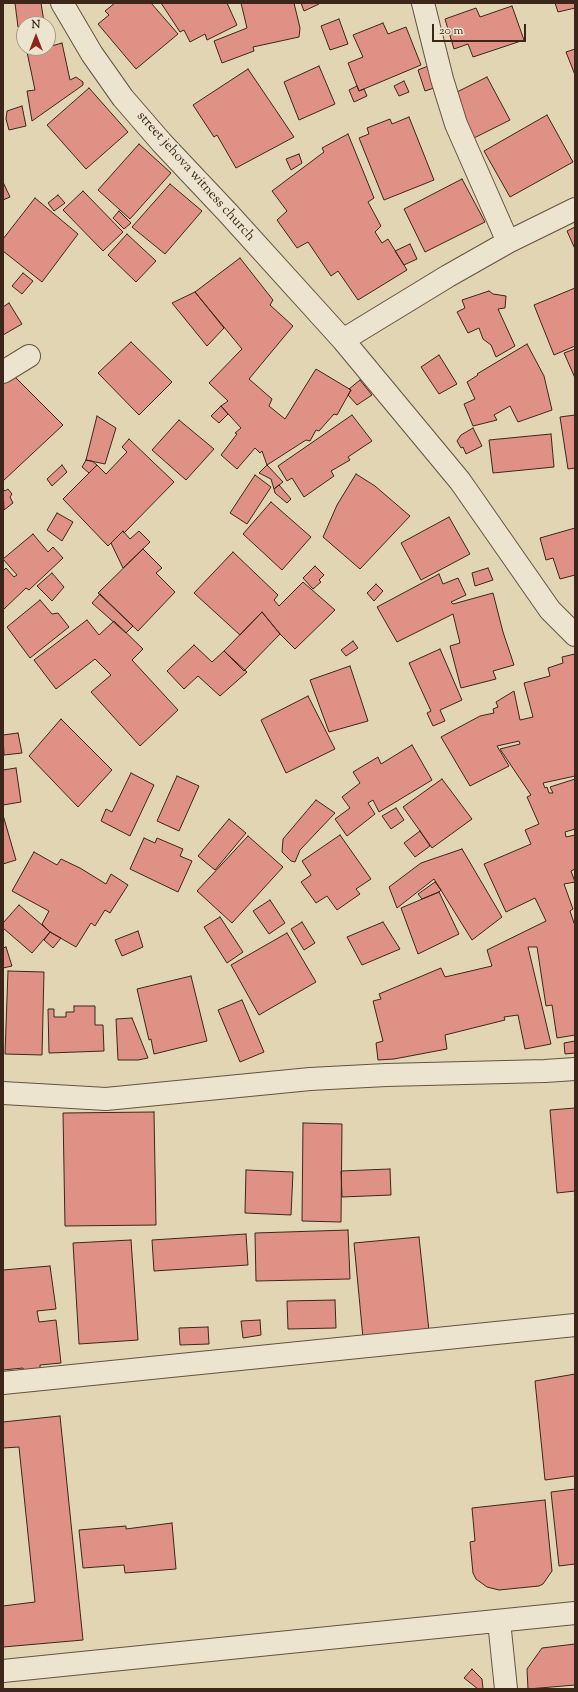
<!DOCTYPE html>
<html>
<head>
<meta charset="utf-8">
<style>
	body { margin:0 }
	#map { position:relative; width:578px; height:1692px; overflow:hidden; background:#e2d5b3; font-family:"Sorts Mill Goudy",serif }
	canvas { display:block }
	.frame { position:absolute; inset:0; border:4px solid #3c261a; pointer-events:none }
	.north { position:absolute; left:16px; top:16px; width:40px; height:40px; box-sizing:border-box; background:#ece4ce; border:1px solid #a69886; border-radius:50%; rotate:0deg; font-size:11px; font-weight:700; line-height:16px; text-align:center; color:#3c261a }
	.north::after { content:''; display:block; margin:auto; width:14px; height:18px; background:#8f2418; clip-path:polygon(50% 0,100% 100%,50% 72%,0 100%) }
	.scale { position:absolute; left:432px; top:24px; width:94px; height:18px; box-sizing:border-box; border:2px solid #3c261a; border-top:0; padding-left:5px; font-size:12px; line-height:14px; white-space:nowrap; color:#3c261a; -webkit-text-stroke:3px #ece4ce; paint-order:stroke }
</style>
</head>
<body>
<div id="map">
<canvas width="578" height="1692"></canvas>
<div class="frame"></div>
<div class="north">N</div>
<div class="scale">20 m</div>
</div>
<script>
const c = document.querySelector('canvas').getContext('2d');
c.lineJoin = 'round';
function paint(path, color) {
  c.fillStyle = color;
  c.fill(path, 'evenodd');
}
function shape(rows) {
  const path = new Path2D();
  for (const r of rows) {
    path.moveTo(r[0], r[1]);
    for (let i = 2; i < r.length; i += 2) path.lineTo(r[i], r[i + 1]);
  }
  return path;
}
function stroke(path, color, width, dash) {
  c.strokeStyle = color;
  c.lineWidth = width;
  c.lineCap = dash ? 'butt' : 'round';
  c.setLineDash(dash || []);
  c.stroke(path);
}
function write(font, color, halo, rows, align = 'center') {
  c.font = font + ' "Sorts Mill Goudy",serif';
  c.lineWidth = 3;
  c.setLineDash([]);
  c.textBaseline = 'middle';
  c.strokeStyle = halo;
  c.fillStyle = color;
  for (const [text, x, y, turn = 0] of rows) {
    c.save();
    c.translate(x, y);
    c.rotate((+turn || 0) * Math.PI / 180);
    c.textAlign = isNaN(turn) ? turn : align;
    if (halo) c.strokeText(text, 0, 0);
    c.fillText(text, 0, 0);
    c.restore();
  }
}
const building = shape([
	[15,3,41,3,44,22,24,24,24,26,18,27,15,3],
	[115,3,151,3,178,34,136,69,98,24,109,15,105,11,115,3],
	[161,3,227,3,237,25,207,40,205,34,190,42,184,30,180,32,161,3],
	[241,3,294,3,300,28,299,37,253,47,254,51,222,63,214,41,247,28,241,3],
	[301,3,318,3,319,4,304,11,301,3],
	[555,3,575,3,575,8,558,12,555,3],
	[512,6,524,40,473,57,468,44,454,49,445,19,476,8,480,17,512,6],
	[339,19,348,44,330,50,321,26,339,19],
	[383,23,388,34,406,27,421,65,359,91,348,63,363,57,353,35,383,23],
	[62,43,70,80,76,77,83,82,83,85,32,121,27,91,35,90,27,52,48,48,48,47,62,43],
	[575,49,575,75,566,52,575,49],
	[319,66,335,104,299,120,284,82,319,66],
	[428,66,434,88,425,91,418,70,428,66],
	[248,69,294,137,236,168,217,135,214,137,193,105,248,69],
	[487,77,510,120,474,138,453,94,487,77],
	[404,81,409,92,399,96,394,86,404,81],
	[357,86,359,91,364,89,367,96,354,102,349,90,357,86],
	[89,88,128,132,86,169,47,125,89,88],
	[22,106,26,126,9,130,6,119,7,111,22,106],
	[547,115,573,162,510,197,484,151,547,115],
	[409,117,434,180,384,200,359,138,369,134,367,128,390,119,392,124,409,117],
	[348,134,374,198,368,202,381,226,375,232,382,243,388,239,407,270,358,300,338,271,331,276,308,242,297,248,277,220,287,211,272,191,324,152,322,148,348,134],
	[139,144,171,173,130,219,98,190,139,144],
	[299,154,302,163,291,170,286,159,299,154],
	[462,179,485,222,425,252,404,209,462,179],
	[3,182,10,197,3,200,3,182],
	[170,184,202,211,165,254,132,227,170,184],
	[83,191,123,232,103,251,63,210,83,191],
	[58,195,65,203,54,211,48,203,58,195],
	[35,198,78,234,42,282,3,251,3,239,35,198],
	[119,211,131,223,124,229,113,218,119,211],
	[575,227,575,249,567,231,575,227],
	[127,234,156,261,136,282,108,255,127,234],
	[410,244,417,259,404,265,395,251,410,244],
	[240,258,273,300,270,305,293,326,249,379,272,399,269,406,285,419,316,369,351,390,337,415,334,414,319,431,316,430,310,441,306,440,267,465,262,451,260,453,255,448,237,469,221,455,237,434,235,433,241,428,221,406,228,401,209,383,242,349,195,292,240,258],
	[23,273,33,281,22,294,12,286,23,273],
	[575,288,575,346,554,355,534,305,575,288],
	[489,291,493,294,506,296,505,308,498,309,515,346,496,357,491,345,483,339,479,328,468,333,457,312,465,308,462,300,489,291],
	[195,292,224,328,207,346,172,303,195,292],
	[9,303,22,324,3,335,3,307,9,303],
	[131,342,172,382,139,415,98,373,131,342],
	[527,344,544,376,552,410,518,422,510,406,494,415,497,420,473,426,464,404,475,399,467,382,478,375,477,374,527,344],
	[575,349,575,378,564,353,575,349],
	[439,355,457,384,439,394,421,367,439,355],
	[9,371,63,425,3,481,3,377,9,371],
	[360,380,372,395,357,405,348,395,351,390,349,389,360,380],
	[221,406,228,414,219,423,211,416,221,406],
	[352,415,372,441,348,457,350,460,331,471,334,476,304,497,292,478,287,481,278,466,352,415],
	[575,415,575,468,568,469,560,417,575,415],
	[97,416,116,428,105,464,86,460,97,416],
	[179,420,214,449,186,480,152,450,179,420],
	[473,428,482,446,466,454,463,447,461,448,457,441,461,435,473,428],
	[551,434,554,467,493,473,489,440,551,434],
	[129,439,174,482,124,533,123,531,108,546,63,499,97,465,106,474,127,452,122,447,129,439],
	[86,460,92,461,97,465,89,473,82,467,86,460],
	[62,465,67,472,52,486,47,479,62,465],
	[267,465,283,482,274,489,271,479,259,473,267,465],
	[356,474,375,486,410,516,360,569,323,537,337,505,356,474],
	[255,475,271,487,247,524,230,513,255,475],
	[279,485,291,499,287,503,275,493,274,489,279,485],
	[3,489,5,491,8,489,12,494,10,497,13,503,4,510,3,489],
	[271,502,311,537,282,570,243,534,271,502],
	[57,513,73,522,62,541,47,530,57,513],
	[449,517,470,554,421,580,401,543,449,517],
	[575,528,575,575,560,579,553,558,546,560,540,538,575,528],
	[123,531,130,539,139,531,150,542,123,568,111,543,123,531],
	[33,534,48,552,53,547,63,558,29,590,26,588,3,610,3,571,6,568,14,577,17,575,3,559,33,534],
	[143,549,162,568,156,573,175,592,138,631,98,593,143,549],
	[233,552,278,595,274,600,279,606,303,582,335,610,295,649,280,634,262,612,240,635,194,593,233,552],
	[315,566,324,575,319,580,321,582,313,589,303,578,315,566],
	[488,568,493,580,475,586,472,573,488,568],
	[52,573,64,587,52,601,37,586,52,573],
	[439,574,443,584,458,578,466,595,451,602,453,604,493,593,503,632,514,665,493,671,496,679,461,688,450,646,460,643,453,614,397,642,377,607,439,574],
	[376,584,383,591,374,601,367,593,376,584],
	[100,594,133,626,126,633,92,603,100,594],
	[40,600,52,614,58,613,69,627,30,658,7,627,40,600],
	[262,612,280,634,244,671,224,651,262,612],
	[87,620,99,635,114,621,143,649,132,660,178,710,140,746,91,692,111,675,95,659,56,689,34,660,87,620],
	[353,641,358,648,346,656,341,650,353,641],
	[194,645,212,662,224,651,247,672,220,696,198,676,184,689,167,671,194,645],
	[440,649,462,700,440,710,445,721,433,726,427,713,431,711,409,663,440,649],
	[575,654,575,776,543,783,545,788,547,787,549,793,553,793,550,787,575,779,575,829,565,832,566,837,575,835,575,869,571,871,575,882,564,884,573,909,570,911,575,926,575,1035,557,1038,552,1005,546,1006,537,947,528,947,551,1044,525,1049,518,1015,504,1017,505,1020,445,1035,447,1049,394,1059,378,1060,376,1043,383,1041,373,1001,381,999,379,994,441,968,445,977,492,966,487,950,546,921,535,898,506,912,484,864,531,844,525,830,539,824,527,797,531,795,500,749,520,744,519,741,497,746,509,766,470,786,441,737,480,716,494,713,493,709,498,707,496,702,514,691,520,720,533,717,524,683,550,676,548,668,563,663,562,657,575,654],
	[350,666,368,721,329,732,310,680,350,666],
	[308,696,335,749,286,773,261,720,308,696],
	[61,719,112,770,78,807,29,756,61,719],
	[18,733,22,753,4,755,3,735,18,733],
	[412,745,432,780,379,812,373,800,368,803,375,814,347,836,335,819,350,808,342,797,360,783,353,772,378,757,381,764,412,745],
	[16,768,21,802,3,805,3,770,16,768],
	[131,773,154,785,130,836,101,821,106,809,112,812,131,773],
	[177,776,199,786,179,831,157,821,177,776],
	[442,779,472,819,432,848,403,807,442,779],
	[316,800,335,813,300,850,295,862,291,861,282,852,283,839,316,800],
	[396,808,404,820,391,829,382,816,396,808],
	[3,815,16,860,3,864,3,815],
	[229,819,246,833,215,870,198,856,229,819],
	[420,831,430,846,415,857,404,843,420,831],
	[340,835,371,879,356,889,360,894,337,910,327,896,316,903,301,882,311,875,302,861,340,835],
	[248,836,283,867,232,923,197,891,248,836],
	[144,838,155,843,157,838,183,849,180,856,192,861,178,892,130,869,144,838],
	[462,849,502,917,472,940,434,879,397,908,389,887,421,863,462,849],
	[34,852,57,865,61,859,80,868,106,884,111,874,128,885,110,913,105,910,95,926,91,923,76,947,50,932,42,924,49,911,12,891,34,852],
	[435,882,441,890,439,892,422,899,418,894,435,882],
	[439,892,459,934,418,954,401,908,439,892],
	[270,900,285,923,269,934,253,911,270,900],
	[19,905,50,932,32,953,3,928,3,923,19,905],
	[220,917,243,952,227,963,204,927,220,917],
	[302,922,315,943,304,950,291,929,302,922],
	[383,922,400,949,362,965,347,937,383,922],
	[138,931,143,947,122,956,115,940,138,931],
	[50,932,61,938,53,948,44,940,50,932],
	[287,933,316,982,259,1015,231,965,287,933],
	[6,947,12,966,3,968,3,948,6,947],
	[8,971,44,972,42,1055,5,1054,8,971],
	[191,976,207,1041,154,1054,151,1039,149,1040,137,989,191,976],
	[242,1000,264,1052,240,1062,218,1010,242,1000],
	[74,1006,95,1006,95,1025,103,1025,104,1051,49,1053,48,1009,54,1009,54,1017,66,1017,66,1012,74,1012,74,1006],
	[132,1018,148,1058,138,1060,118,1060,116,1019,132,1018],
	[575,1041,575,1053,565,1054,564,1043,575,1041],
	[575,1108,575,1191,557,1193,550,1110,575,1108],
	[154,1112,156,1225,65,1226,63,1113,154,1112],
	[303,1123,342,1124,341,1222,302,1221,303,1123],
	[390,1169,391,1195,342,1197,341,1171,390,1169],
	[246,1170,293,1172,291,1215,245,1213,246,1170],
	[348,1230,350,1279,256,1281,255,1233,348,1230],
	[246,1234,248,1265,154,1271,152,1240,246,1234],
	[419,1237,429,1331,363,1338,354,1243,419,1237],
	[131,1240,138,1340,79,1344,73,1243,131,1240],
	[50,1266,56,1309,37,1311,39,1322,56,1320,61,1363,40,1365,40,1370,24,1372,23,1368,3,1370,3,1270,50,1266],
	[335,1300,336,1328,288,1329,287,1301,335,1300],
	[260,1320,261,1335,243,1338,241,1321,260,1320],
	[208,1327,209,1344,180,1345,179,1328,208,1327],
	[575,1374,575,1476,545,1480,535,1381,575,1374],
	[60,1416,83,1640,3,1647,3,1606,35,1602,19,1447,3,1448,3,1422,60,1416],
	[575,1489,575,1564,559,1566,551,1492,575,1489],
	[545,1500,552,1571,543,1584,539,1586,499,1590,487,1587,476,1579,473,1573,470,1542,475,1541,472,1508,545,1500],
	[172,1523,176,1569,125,1573,124,1565,83,1568,79,1530,126,1526,126,1529,172,1523],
	[575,1644,575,1685,528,1689,527,1669,542,1648,575,1644],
	[472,1669,482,1679,483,1689,478,1689,464,1678,472,1669]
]);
paint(building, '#e09186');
stroke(building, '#3c261a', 1);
const minor = shape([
	[62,3,92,54,123,98,162,143,228,213,343,340,460,481,550,610,575,635],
	[423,3,442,79,456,124,508,242],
	[343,340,448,276,508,242,575,209],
	[3,372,29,356],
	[3,1093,106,1099,310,1079,386,1075,545,1071,575,1069],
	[3,1383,575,1325],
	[499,1621,506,1689],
	[3,1671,575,1613]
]);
stroke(minor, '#665240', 24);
stroke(minor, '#ece4ce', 22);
write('14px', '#3c261a', '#ece4ce', [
	["street jehova witness church",195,177,48]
]);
</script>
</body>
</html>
